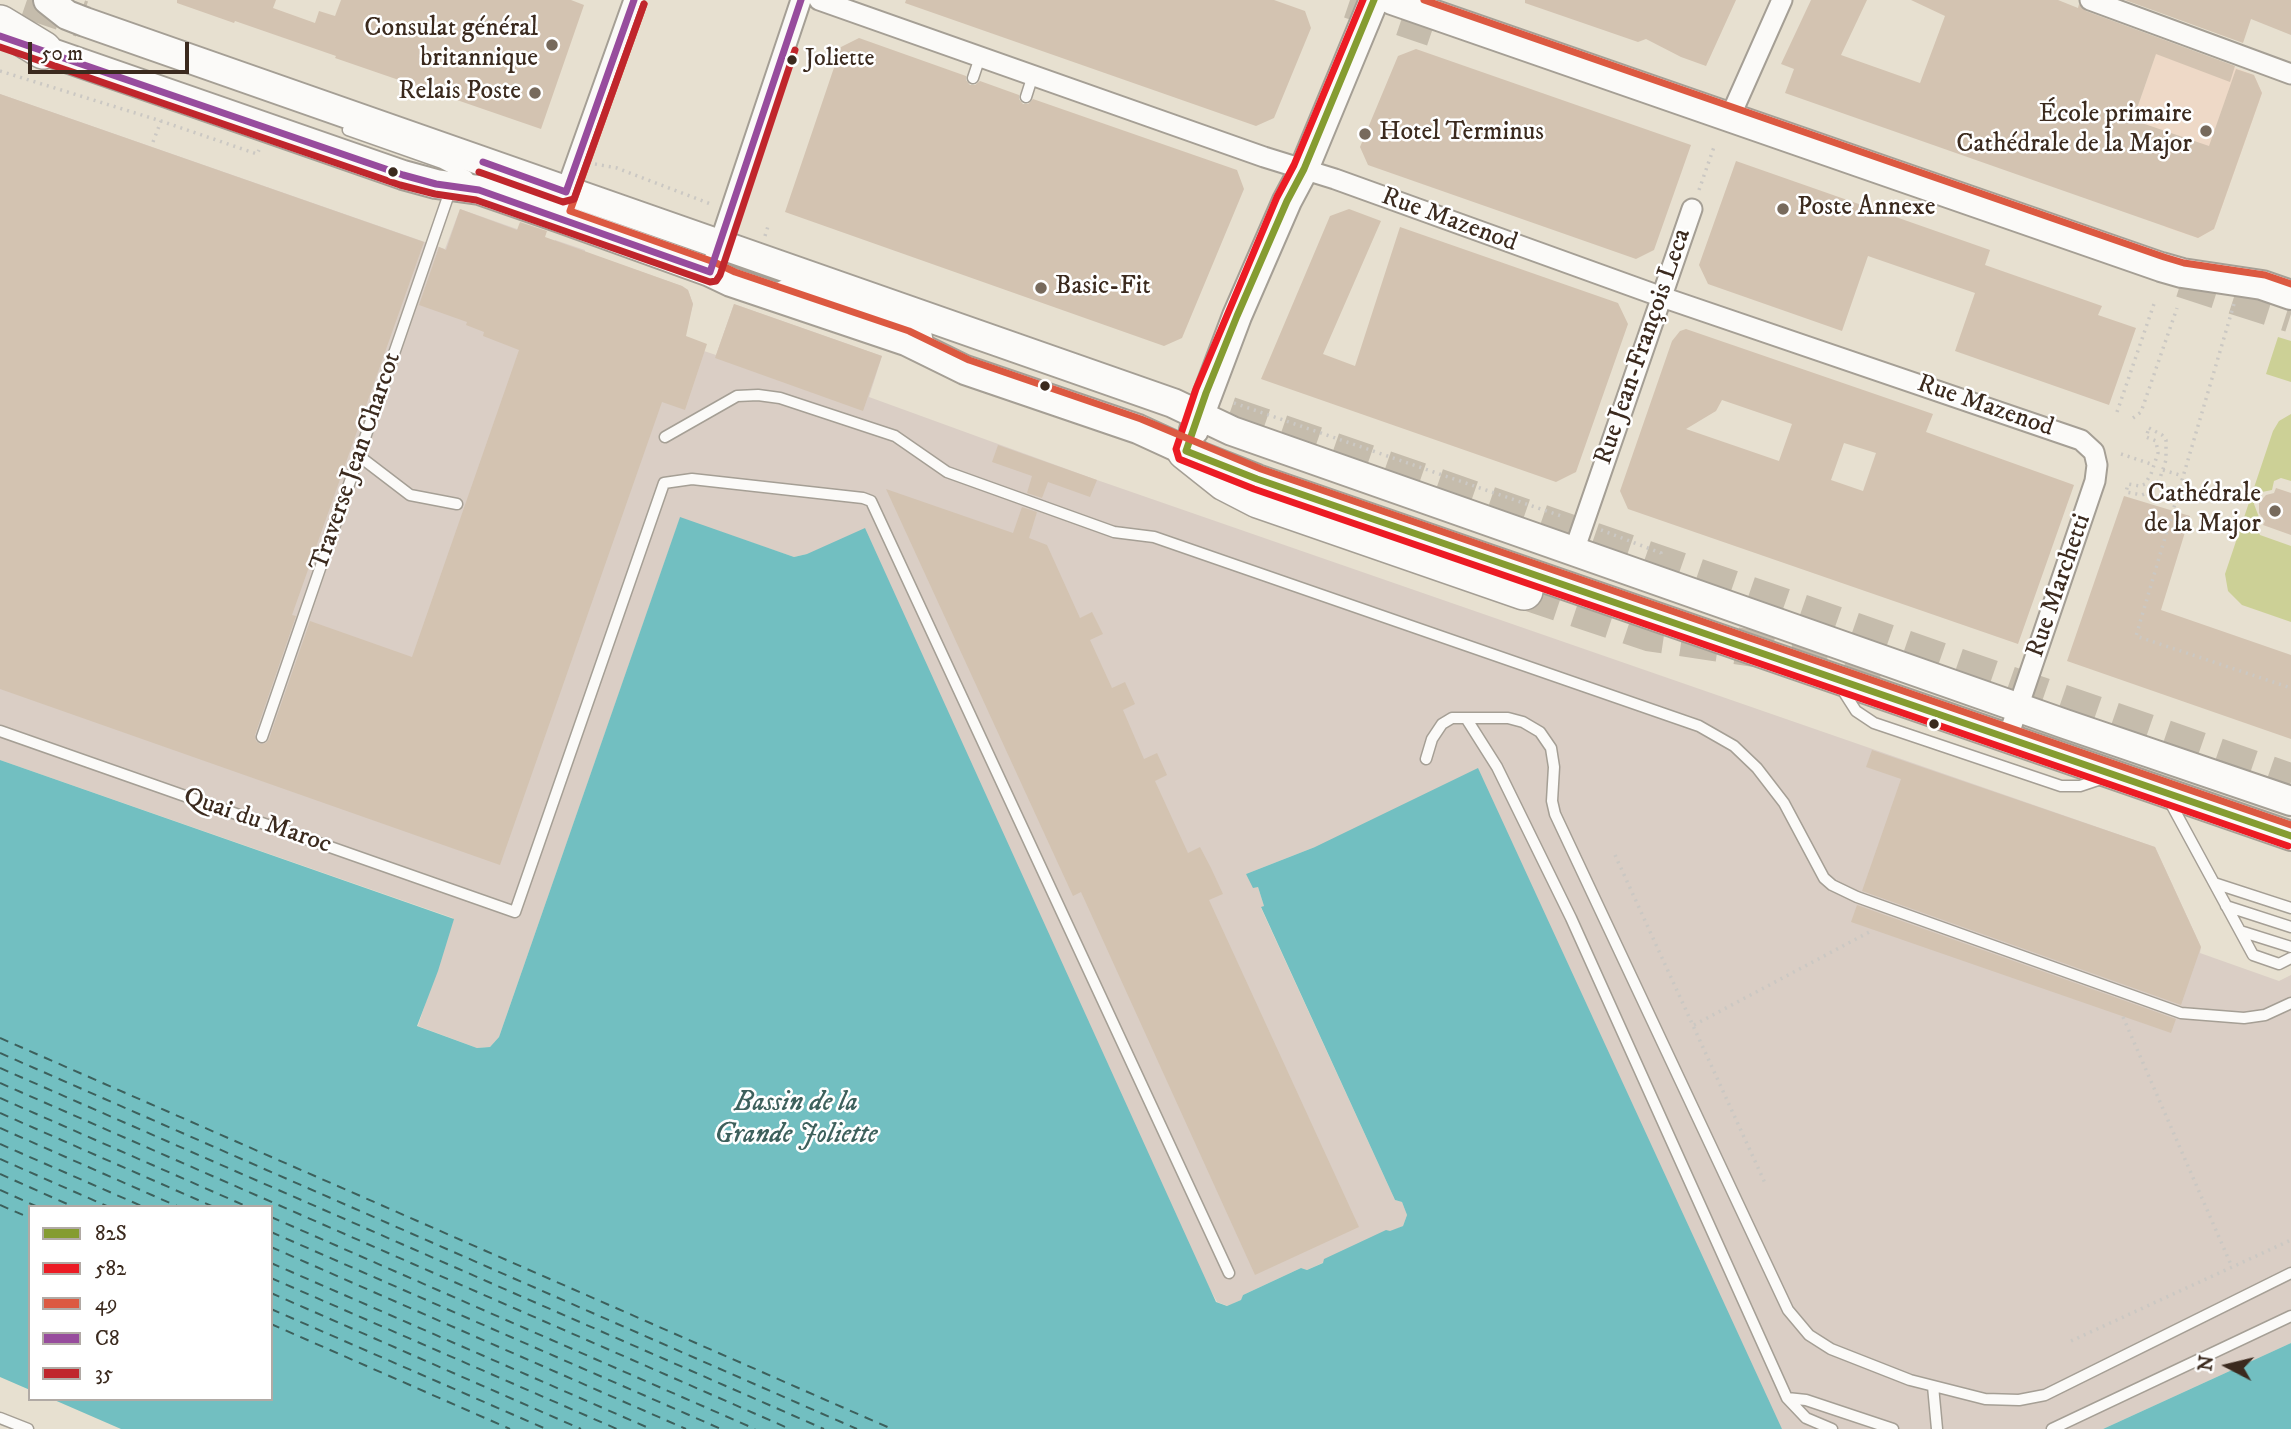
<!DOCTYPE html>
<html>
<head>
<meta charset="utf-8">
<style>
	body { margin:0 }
	#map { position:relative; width:2291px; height:1429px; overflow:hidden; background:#e7e0d0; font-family:"IM FELL DW Pica",serif }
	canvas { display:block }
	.legend { position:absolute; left:28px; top:1205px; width:245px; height:196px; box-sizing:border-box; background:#fff; border:2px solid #b1aaa5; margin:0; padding:9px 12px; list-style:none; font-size:21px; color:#3b2a1e }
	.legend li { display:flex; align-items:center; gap:14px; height:35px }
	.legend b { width:35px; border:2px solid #b1aaa5 }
	.north { position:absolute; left:2193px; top:1331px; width:70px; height:70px; -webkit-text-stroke:5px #fff; paint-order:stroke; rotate:277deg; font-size:19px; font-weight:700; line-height:28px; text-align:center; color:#3b2a1e }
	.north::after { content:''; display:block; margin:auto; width:24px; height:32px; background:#3b2a1e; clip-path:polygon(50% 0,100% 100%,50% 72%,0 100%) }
	.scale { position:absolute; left:28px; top:42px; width:161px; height:32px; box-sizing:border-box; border:4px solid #3b2a1e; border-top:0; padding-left:9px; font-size:21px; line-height:24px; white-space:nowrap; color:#3b2a1e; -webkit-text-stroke:5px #fff; paint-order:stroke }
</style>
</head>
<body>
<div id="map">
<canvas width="2291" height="1429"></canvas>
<ul class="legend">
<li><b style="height:9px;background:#859c31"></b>82S</li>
<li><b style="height:9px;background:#ec1b24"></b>582</li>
<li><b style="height:9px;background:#dc5941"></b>49</li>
<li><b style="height:9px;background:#974c9d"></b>C8</li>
<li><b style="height:9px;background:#c0262c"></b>35</li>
</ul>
<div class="north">N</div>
<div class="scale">50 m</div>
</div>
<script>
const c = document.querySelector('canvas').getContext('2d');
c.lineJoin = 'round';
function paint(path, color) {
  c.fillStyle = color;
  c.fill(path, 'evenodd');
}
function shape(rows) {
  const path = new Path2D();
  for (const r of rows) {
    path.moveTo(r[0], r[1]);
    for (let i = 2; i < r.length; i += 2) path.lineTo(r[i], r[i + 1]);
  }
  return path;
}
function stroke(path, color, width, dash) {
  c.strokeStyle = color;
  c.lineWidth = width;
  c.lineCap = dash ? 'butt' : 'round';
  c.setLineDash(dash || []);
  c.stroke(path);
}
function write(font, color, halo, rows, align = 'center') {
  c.font = font + ' "IM FELL DW Pica",serif';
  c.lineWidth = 5;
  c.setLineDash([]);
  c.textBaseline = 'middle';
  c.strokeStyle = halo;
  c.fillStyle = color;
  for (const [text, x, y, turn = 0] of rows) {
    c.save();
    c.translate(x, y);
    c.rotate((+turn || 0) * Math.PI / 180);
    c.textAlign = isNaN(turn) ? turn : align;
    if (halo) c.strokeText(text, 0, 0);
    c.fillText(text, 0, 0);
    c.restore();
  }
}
paint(shape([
	[2161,39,2254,75,2262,93,2214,229,2198,238,2165,227,2194,142,2133,120]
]), '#eed9c7');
paint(shape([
	[0,94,445,249,460,209,554,242,555,240,585,250,585,252,682,286,688,290,693,304,683,344,716,355,734,304,882,356,869,397,1097,480,2155,847,2201,947,2200,953,2279,981,2291,975,2291,1343,2103,1429,1782,1429,1315,847,1246,874,1258,887,1264,906,1261,908,1395,1200,1402,1202,1407,1215,1403,1226,1307,1270,1301,1268,1243,1295,1241,1300,1228,1306,1217,1302,807,554,794,557,680,518,499,1037,490,1047,477,1048,418,1026,453,918,0,760]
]), '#dacec5');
paint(shape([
	[2278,337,2291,341,2291,382,2266,374],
	[2291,414,2291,481,2281,478,2274,481,2272,490,2262,492,2257,496,2254,504,2260,520,2257,529,2260,535,2291,546,2291,622,2242,605,2228,591,2225,574,2273,431,2279,421]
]), '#ccd096');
paint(shape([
	[680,517,794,557,807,554,865,528,1216,1302,1227,1306,1241,1300,1243,1295,1301,1268,1307,1270,1323,1263,1324,1259,1386,1230,1390,1231,1403,1226,1407,1215,1402,1202,1395,1200,1261,907,1264,906,1258,887,1253,888,1246,874,1315,847,1478,768,1782,1429,121,1429,52,1399,271,1399,271,1207,30,1207,30,1390,0,1377,0,760,454,919,438,971,417,1026,477,1048,490,1047,499,1037],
	[2291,1343,2291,1429,2103,1429]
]), '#72bfc1');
stroke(shape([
	[0,1038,892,1429],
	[0,1053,857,1429],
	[0,1068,824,1429],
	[0,1083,790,1429],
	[0,1098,248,1207],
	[0,1113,214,1207],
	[0,1128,179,1207],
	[0,1144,144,1207],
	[0,1159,109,1207],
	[0,1174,74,1207],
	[0,1190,38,1207],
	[0,1205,30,1218],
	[271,1217,755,1429],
	[271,1232,721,1429],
	[271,1247,686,1429],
	[271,1263,651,1429],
	[271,1278,617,1429],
	[271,1293,581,1429],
	[271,1309,546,1429],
	[271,1324,510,1429]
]), '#3d605c', 2, [9, 7]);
paint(shape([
	[177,0,276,0,273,8,315,23,319,11,335,16,341,0,571,0,584,5,541,129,335,58,336,56,235,21,234,23,177,3],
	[906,0,1274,0,1305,11,1311,28,1274,118,1256,126,905,3],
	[1525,0,1736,0,1706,66,1681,57,1646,39,1638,42,1525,3],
	[1811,0,1867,0,1841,55,1920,83,1945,16,1911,0,2058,0,2078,8,2079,4,2086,11,2235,66,2230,82,2156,54,2133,120,2209,146,2236,69,2254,75,2262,93,2214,229,2198,238,1785,93,1794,69,1781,64],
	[2125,0,2291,0,2291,35,2251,19,2243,43],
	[859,38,966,76,966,80,970,85,975,85,980,81,1019,95,1019,99,1023,104,1028,104,1033,99,1237,170,1244,189,1182,338,1164,346,785,212,841,47],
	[1416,49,1691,145,1654,250,1636,259,1368,165,1360,147,1398,56],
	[0,94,424,242,292,615,296,616,255,735,256,741,260,744,266,743,269,739,310,621,412,657,519,350,483,336,484,332,466,325,467,322,419,305,439,247,446,250,460,209,517,230,520,222,547,231,545,237,682,286,688,290,693,304,686,336,707,344,685,410,662,402,500,865,0,689],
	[1736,161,1990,250,1985,265,2102,306,2098,315,2136,328,2109,405,1955,351,1975,293,1868,256,1842,331,1708,284,1699,265],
	[1349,209,1381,221,1323,354,1355,366,1400,227,1618,303,1628,324,1576,472,1556,482,1261,379,1330,216],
	[734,304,882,356,863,411,715,358],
	[1686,329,1933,414,1926,432,2074,485,2018,644,1628,509,1620,491,1672,341,1680,331],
	[1722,400,1792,424,1779,461,1686,429,1716,411],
	[1844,443,1876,453,1863,491,1831,480],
	[998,445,1097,480,1090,497,1048,482,1042,498,1027,493,1032,476,992,462],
	[2276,488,2291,493,2291,535,2263,525,2265,521,2259,513,2259,503,2266,495,2274,493],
	[886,489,1013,533,1022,507,1037,512,1029,538,1047,545,1080,618,1092,612,1103,634,1090,640,1112,688,1125,682,1135,704,1123,710,1144,759,1157,753,1167,775,1155,781,1188,853,1200,847,1211,868,1223,894,1209,900,1359,1227,1255,1275,1081,892,1073,896],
	[2124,496,2190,516,2161,610,2291,655,2291,739,2067,661],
	[1872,750,2155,847,2201,947,2181,1005,1862,891,1901,779,1866,767],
	[1857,905,2176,1019,2171,1033,1851,922]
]), '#d3c3b1');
stroke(shape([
	[27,0,82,19],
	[1350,0,1433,28],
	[2182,279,2291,314],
	[1229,415,2291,782],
	[1524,591,1650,633,1894,669]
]), '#c5bcac', 37, [37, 18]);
const lane = shape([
	[973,78,980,57],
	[1026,97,1033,75],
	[348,130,442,163,467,176,472,182],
	[774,290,786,284,926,332,929,348],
	[665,437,737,396,758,395,780,398,895,436,947,472,1114,532,1154,537,1699,726,1734,746,1757,768,1784,803,1824,878,1832,885,1857,897,2181,1013,2244,1018,2265,1015,2291,1003],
	[359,456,410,495,457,504],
	[1840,686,1856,711,1874,723,2061,786,2080,786,2104,778],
	[1466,718,1508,718,1523,722,1540,732,1551,748,1554,767,1552,801,1555,814,1788,1310,1809,1335,1831,1349,1910,1380,1985,1399,2019,1400,2045,1395,2291,1273],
	[0,731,515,912,664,483,692,479,863,498,871,501,1229,1273],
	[262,737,451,188],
	[1426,759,1432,739,1442,724,1452,718,1466,718,1497,767,1571,918,1787,1398,1806,1418,1832,1429],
	[2170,802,2253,955,2279,964,2291,958],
	[2214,883,2291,908],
	[2226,906,2291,927],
	[2240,931,2291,947],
	[1933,1386,1937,1429],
	[1787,1398,1806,1400,1893,1429],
	[0,1418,28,1429],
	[2052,1429,2291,1316]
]);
const street = shape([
	[819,0,1264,157,1335,179,1662,297,2081,440,2094,452,2097,465,2095,481,2008,737],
	[2090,0,2291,74],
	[1730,117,1782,0],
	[562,202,634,0],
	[710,272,801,0],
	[1574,551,1692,209]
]);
const secondary = shape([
	[48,0,67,15,85,22,1173,403,1232,431,2065,724,2291,801],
	[1392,0,2161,267,2182,273,2262,285,2291,295],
	[26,44,403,175,436,184,479,190,557,217,710,272,731,282,906,341,965,370,1138,429,1186,451,1257,479,2291,836],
	[1194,430,1237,316,1287,201,1304,169,1374,0]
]);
const highway = shape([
	[0,24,43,50],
	[1186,451,1225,482,1258,499,1524,591]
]);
stroke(lane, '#a59f95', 13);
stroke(street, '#a59f95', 23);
stroke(secondary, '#a59f95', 32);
stroke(highway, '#a59f95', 40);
stroke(shape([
	[0,71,161,121,257,154,259,150],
	[153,142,161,121],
	[595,164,617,168,713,205],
	[1699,190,1715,144],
	[765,236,769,223],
	[2234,304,2136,636,2291,688],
	[1234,403,1564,517],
	[2117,412,2155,301],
	[2133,418,2141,412,2177,308],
	[2149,428,2162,435,2166,440,2166,460,2160,478,2152,491,2142,495,2126,492,2128,484,2140,486,2145,484,2151,474,2158,453,2156,441,2146,437,2149,428],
	[2121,454,2154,465],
	[2163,470,2183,476],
	[1601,530,1661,553,1661,555],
	[1615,855,1765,1183],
	[2123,1017,2232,1267],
	[1694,1025,1873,930],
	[2071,1341,2291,1240]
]), '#cbc8c3', 3.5, [2, 5]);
stroke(lane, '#fbfaf8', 10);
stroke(street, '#fbfaf8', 19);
stroke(secondary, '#fbfaf8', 28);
stroke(highway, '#fbfaf8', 37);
stroke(shape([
	[1374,0,1304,169,1287,201,1237,316,1206,393,1186,451,1257,479,2291,836]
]), '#859c31', 7);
stroke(shape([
	[1363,0,1294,165,1277,197,1196,389,1176,449,1179,459,1254,489,2288,846]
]), '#ec1b24', 7);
stroke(shape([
	[1424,0,2164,257,2184,263,2265,275,2291,284],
	[644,4,570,211,714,262,735,272,909,331,969,360,1141,419,1261,469,2291,825]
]), '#dc5941', 7);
stroke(shape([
	[0,36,403,175,436,184,479,190,710,272,801,0],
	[483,162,566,192,634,0]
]), '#974c9d', 7);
stroke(shape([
	[0,47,400,185,435,194,476,200,710,282,716,281,720,275,795,50],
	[479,172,563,202,574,199,644,4]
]), '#c0262c', 7);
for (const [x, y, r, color] of [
	[552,45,7,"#776a5c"],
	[792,60,6,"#3b2a1e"],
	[535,93,7,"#776a5c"],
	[2206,131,7,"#776a5c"],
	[1365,134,7,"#776a5c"],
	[393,172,6,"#3b2a1e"],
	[1783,209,7,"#776a5c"],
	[1041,288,7,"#776a5c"],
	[1045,386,6,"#3b2a1e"],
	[2275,511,7,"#776a5c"],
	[1934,724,6,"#3b2a1e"]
]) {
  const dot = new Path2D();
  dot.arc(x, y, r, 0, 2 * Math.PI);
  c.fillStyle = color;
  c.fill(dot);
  stroke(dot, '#fff', 2.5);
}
write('24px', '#3b2a1e', '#fff', [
	["Joliette",805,60]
], 'left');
write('26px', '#3b2a1e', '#fff', [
	["Consulat général",538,30],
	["britannique",538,60],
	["Relais Poste",521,93],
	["École primaire",2192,116],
	["Cathédrale de la Major",2192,146],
	["Hotel Terminus",1379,134,"left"],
	["Poste Annexe",1797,209,"left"],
	["Basic-Fit",1055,288,"left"],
	["Cathédrale",2261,496],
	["de la Major",2261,526]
], 'right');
write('26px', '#3b2a1e', '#fff', [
	["Rue Mazenod",1449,221,20],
	["Rue Jean-François Leca",1644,347,-71],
	["Rue Mazenod",1985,407,19],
	["Traverse Jean Charcot",357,462,-71],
	["Rue Marchetti",2060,586,-71],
	["Quai du Maroc",257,822,19]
]);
write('italic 28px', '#3d605c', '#fff', [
	["Bassin de la",796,1104],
	["Grande Joliette",796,1136]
]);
</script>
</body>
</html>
